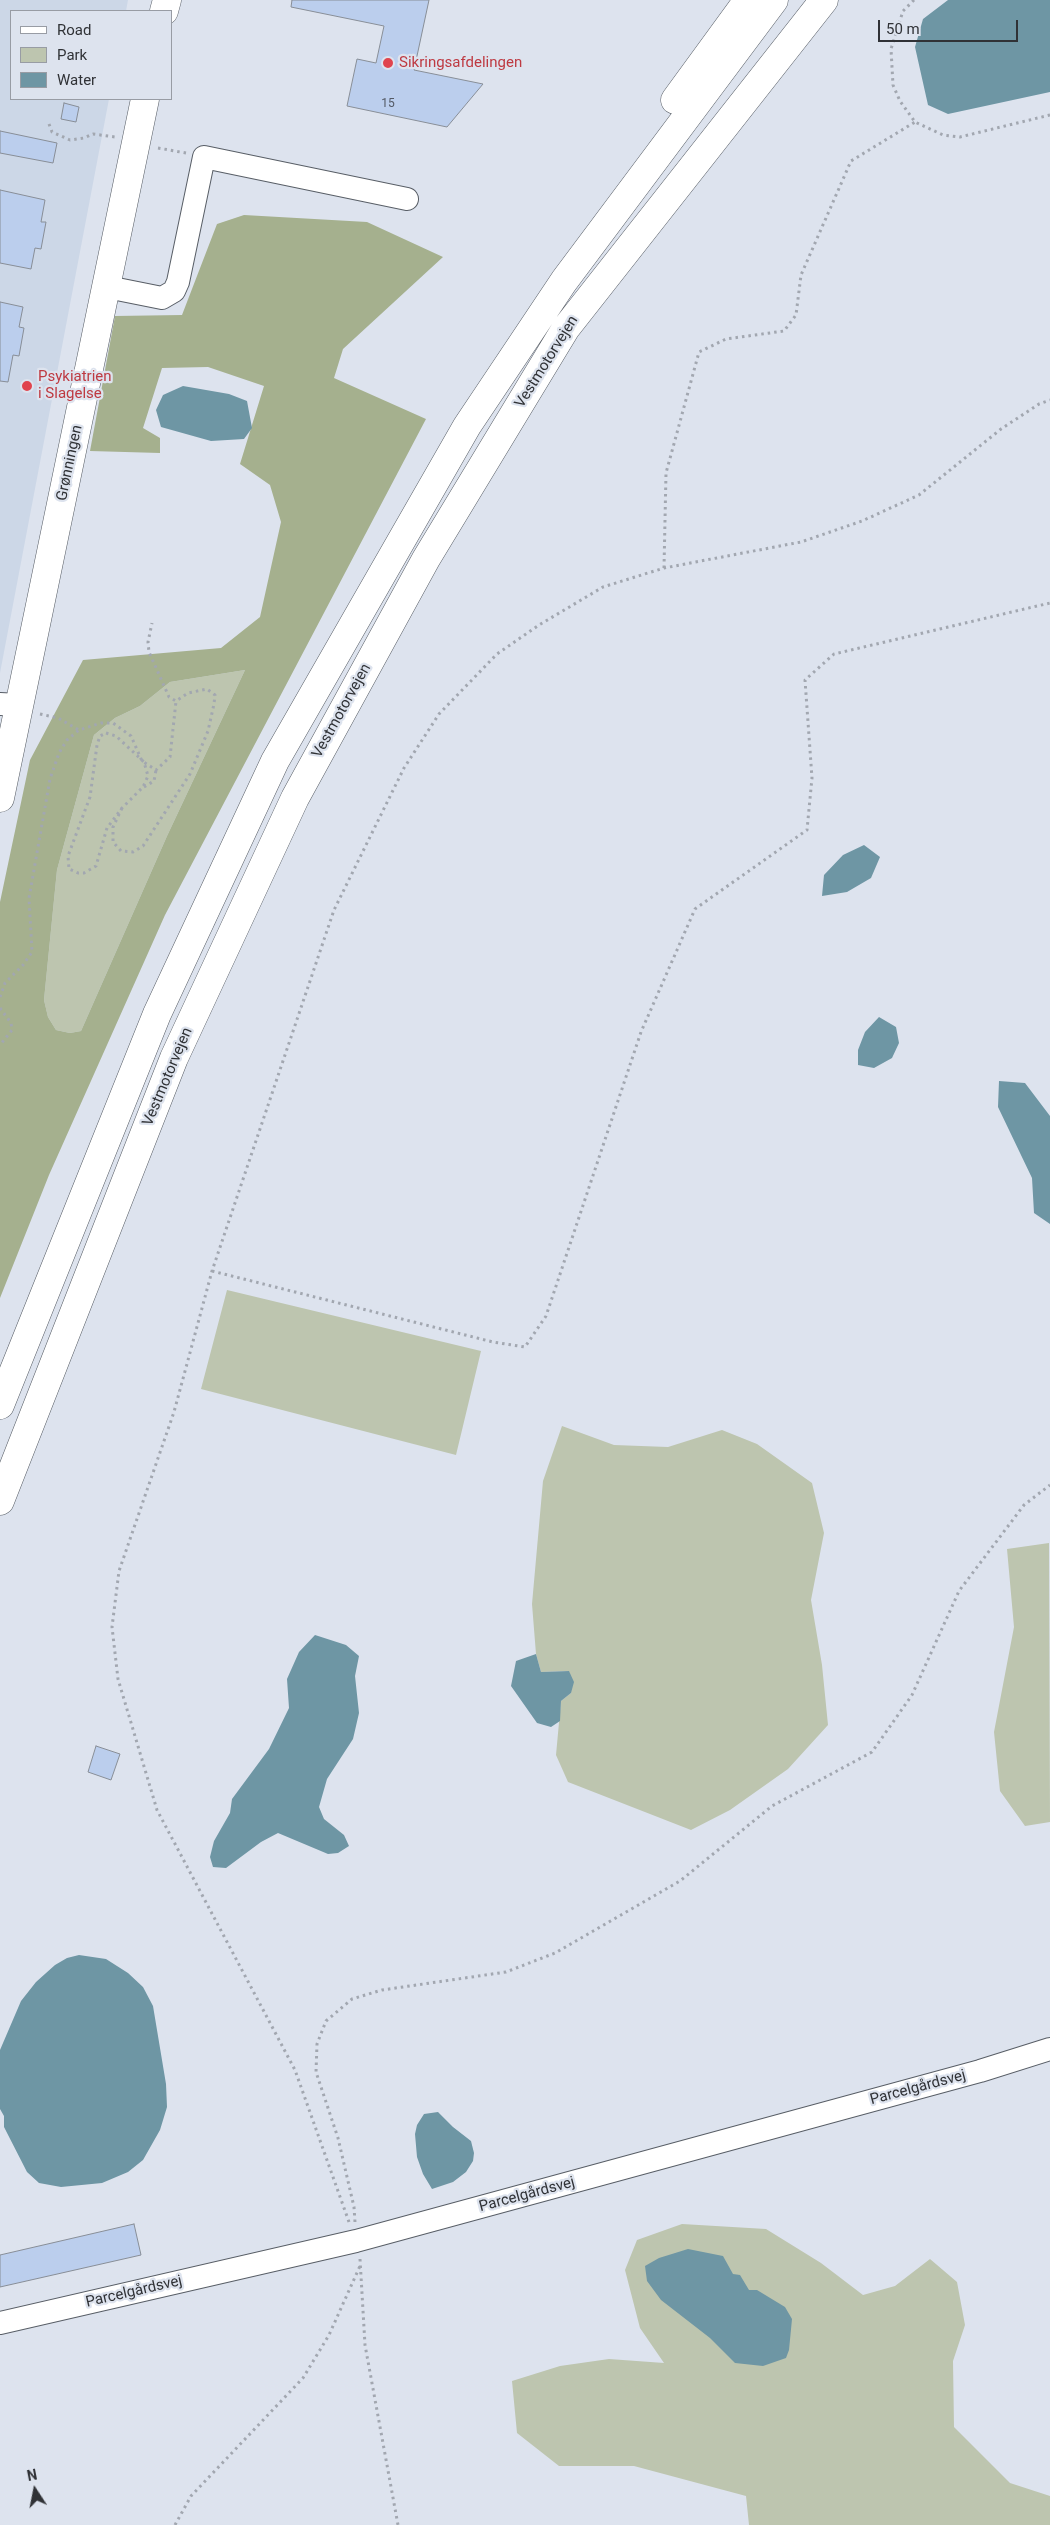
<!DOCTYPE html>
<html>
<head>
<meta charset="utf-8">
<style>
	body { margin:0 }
	#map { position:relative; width:1050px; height:2525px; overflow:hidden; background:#dde3ee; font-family:Roboto,sans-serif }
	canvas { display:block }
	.legend { position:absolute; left:10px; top:10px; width:162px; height:90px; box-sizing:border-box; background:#dde3ee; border:1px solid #989ca4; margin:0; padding:6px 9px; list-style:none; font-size:15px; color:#303236 }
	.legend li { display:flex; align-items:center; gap:10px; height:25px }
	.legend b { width:25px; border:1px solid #989ca4 }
	.north { position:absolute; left:10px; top:2465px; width:50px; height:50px; -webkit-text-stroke:4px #dde3ee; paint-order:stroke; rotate:349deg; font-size:14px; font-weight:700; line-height:20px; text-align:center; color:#303236 }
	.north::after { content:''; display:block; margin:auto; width:18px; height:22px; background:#303236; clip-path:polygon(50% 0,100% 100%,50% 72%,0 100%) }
	.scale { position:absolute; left:878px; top:20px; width:140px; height:22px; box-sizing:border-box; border:2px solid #303236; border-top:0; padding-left:6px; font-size:15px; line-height:18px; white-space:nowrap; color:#303236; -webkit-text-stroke:4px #dde3ee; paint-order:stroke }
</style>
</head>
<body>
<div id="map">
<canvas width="1050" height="2525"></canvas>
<ul class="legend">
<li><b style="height:6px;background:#fff"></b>Road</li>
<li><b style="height:14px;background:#bdc5af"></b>Park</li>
<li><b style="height:14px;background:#6e96a4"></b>Water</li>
</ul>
<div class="north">N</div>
<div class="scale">50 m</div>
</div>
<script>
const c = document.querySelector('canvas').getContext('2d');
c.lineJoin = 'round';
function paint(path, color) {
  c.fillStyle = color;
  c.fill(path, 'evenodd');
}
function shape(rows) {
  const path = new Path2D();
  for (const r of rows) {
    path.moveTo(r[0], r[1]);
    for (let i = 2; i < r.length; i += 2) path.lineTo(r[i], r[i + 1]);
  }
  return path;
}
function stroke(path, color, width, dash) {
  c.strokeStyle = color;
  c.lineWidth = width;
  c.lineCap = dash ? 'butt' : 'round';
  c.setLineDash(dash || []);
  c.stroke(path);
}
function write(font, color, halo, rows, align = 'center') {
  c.font = font + ' Roboto,sans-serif';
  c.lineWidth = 4.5;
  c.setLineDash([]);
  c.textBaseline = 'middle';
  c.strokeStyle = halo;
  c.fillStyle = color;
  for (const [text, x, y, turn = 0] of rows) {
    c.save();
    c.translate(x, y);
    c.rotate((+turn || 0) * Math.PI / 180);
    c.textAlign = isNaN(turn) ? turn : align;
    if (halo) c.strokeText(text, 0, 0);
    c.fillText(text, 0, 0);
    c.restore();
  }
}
paint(shape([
	[0,0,128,0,126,11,11,11,11,99,109,99,0,673]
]), '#ccd7e7');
paint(shape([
	[245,670,167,836,81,1031,70,1033,56,1030,48,1017,44,1000,57,870,94,735,115,718,140,706,170,682],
	[227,1290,481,1351,456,1455,201,1389],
	[562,1426,614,1445,668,1447,722,1430,757,1444,812,1483,824,1533,811,1600,822,1665,828,1725,788,1769,730,1810,691,1830,568,1782,556,1755,561,1701,571,1693,569,1671,541,1672,536,1654,532,1604,543,1481],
	[1049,1543,1050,1822,1025,1826,1000,1791,994,1732,1014,1627,1007,1549],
	[682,2224,766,2229,821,2263,863,2295,895,2286,930,2259,957,2282,965,2325,953,2361,954,2427,1010,2483,1050,2496,1050,2525,749,2525,746,2496,634,2466,559,2466,517,2433,512,2381,560,2366,609,2359,664,2363,640,2328,625,2270,637,2240]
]), '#bdc5af');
paint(shape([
	[244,215,367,222,443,257,343,349,334,378,426,419,165,915,49,1175,0,1298,0,902,30,760,83,660,221,648,260,617,281,522,270,485,240,464,264,386,208,367,162,368,143,428,160,438,160,453,90,451,115,316,182,315,217,224],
	[245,670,167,836,81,1031,70,1033,56,1030,48,1017,44,1000,57,870,94,735,115,718,140,706,170,682]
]), '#a5b08e');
paint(shape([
	[948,0,1050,0,1050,92,948,114,928,105,915,47,923,19],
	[183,386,229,394,247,401,252,428,244,439,211,441,161,427,156,410,163,395],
	[864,845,880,857,871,878,847,892,822,896,824,875,843,855],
	[879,1017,896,1027,899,1043,892,1058,874,1068,858,1065,858,1050,865,1032],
	[999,1081,1025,1083,1050,1116,1050,1224,1034,1213,1032,1178,998,1107],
	[315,1635,346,1645,359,1656,355,1676,359,1713,353,1739,327,1779,319,1807,324,1819,344,1835,349,1846,338,1853,328,1854,278,1833,261,1842,226,1868,213,1867,210,1857,214,1841,230,1813,232,1799,269,1749,289,1708,287,1679,299,1652],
	[536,1654,541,1672,569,1671,574,1682,571,1693,561,1701,560,1721,551,1727,537,1723,511,1686,516,1661],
	[79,1955,106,1959,128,1973,143,1987,153,2006,166,2084,167,2107,160,2130,143,2160,128,2172,102,2183,61,2187,39,2183,27,2172,4,2127,4,2116,0,2109,0,2050,21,2001,36,1982,55,1965,67,1958],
	[438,2112,453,2127,471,2141,474,2153,473,2161,466,2172,453,2182,432,2189,423,2174,417,2157,415,2134,417,2125,424,2114],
	[688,2249,723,2256,733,2274,740,2275,749,2290,757,2290,785,2307,792,2319,789,2350,786,2358,763,2366,735,2363,710,2338,661,2300,647,2281,645,2266,659,2258]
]), '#6e96a4');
const building = shape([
	[292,0,429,0,414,70,483,84,447,127,347,106,357,59,376,63,384,26,291,7,292,0],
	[64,103,79,107,76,122,61,119,64,103],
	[0,131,57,143,53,163,0,153,0,131],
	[0,190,45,200,41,222,46,222,41,249,35,248,31,269,0,263,0,190],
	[0,302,23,307,19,327,24,328,19,356,13,355,8,382,0,381,0,302],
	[96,1746,120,1754,111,1780,88,1772,96,1746],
	[134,2224,141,2255,0,2287,0,2255,134,2224]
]);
paint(building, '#bbceed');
stroke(building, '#888e97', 1);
const minor = shape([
	[107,287,162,298,174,291,178,282,204,157,407,199],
	[0,704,19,705],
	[0,2323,356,2241,980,2071,1050,2049]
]);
const major = shape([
	[164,11,167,0],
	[0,798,145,99]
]);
const highway = shape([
	[675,100,748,0],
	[0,1405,157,1014,275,761,467,426,564,281,774,0],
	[0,1501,174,1058,295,798,426,559,566,328,824,0]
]);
stroke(minor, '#585e66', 24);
stroke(major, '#585e66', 29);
stroke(highway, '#585e66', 29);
stroke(shape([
	[914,0,903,11,891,49,893,85,900,101,915,122,943,135,960,137,1050,115],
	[49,124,52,132,70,140,84,138,93,134,115,137],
	[158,148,186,153],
	[664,568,666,473,699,352,726,339,784,331,796,315,801,275,851,161,915,122],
	[40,714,58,718,79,730],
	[106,733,116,736,144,762,148,776,143,787,122,808,107,828,96,866,84,873,78,873,69,869,68,856,90,797,97,745,100,736,106,733],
	[144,787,154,781,156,770],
	[122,808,113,827,113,842,121,851,133,852,143,846,190,774,208,731,214,704,215,695,207,689,188,693,176,701,169,697,149,652,148,642,152,623],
	[0,997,5,983,23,965,32,952,29,898,50,779,59,753,67,740,79,730,101,723,113,723,131,736,142,761,156,770,170,757,176,701],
	[0,1008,11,1023,12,1030,0,1045],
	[212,1271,493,1342,525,1347,546,1316,641,1032,695,909,807,830,812,778,805,680,834,654,1050,603],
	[349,2222,295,2070,157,1810,118,1679,112,1627,119,1571,174,1412,212,1271,334,910,404,768,439,714,497,654,539,625,603,587,664,568,801,542,862,521,919,495,1001,429,1039,404,1050,400],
	[355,2222,354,2207,338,2138,316,2072,317,2044,326,2021,352,1999,382,1990,506,1972,555,1953,680,1881,772,1806,872,1752,912,1695,959,1591,1024,1505,1050,1485],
	[360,2259,365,2345,398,2525],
	[175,2525,191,2496,303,2378,329,2335,360,2266]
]), '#a2a7b0', 3, [2.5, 4]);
stroke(minor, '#fff', 22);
stroke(major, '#fff', 28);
stroke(highway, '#fff', 28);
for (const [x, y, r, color] of [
	[388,63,6,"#e0444e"],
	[27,386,6,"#e0444e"]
]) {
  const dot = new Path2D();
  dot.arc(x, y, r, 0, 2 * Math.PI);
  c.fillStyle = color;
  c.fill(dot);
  stroke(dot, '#dde3ee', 2);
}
write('12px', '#535964', null, [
	["15",388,104]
]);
write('15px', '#be3a42', '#dde3ee', [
	["Sikringsafdelingen",399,63],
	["Psykiatrien",38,377],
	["i Slagelse",38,394]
], 'left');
write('15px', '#303236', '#dde3ee', [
	["Vestmotorvejen",547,362,-58],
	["Grønningen",70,463,-78],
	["Vestmotorvejen",342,711,-61],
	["Vestmotorvejen",168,1077,-67],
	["Parcelgårdsvej",918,2088,-15],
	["Parcelgårdsvej",527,2195,-15],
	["Parcelgårdsvej",134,2292,-13]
]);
</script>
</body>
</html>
